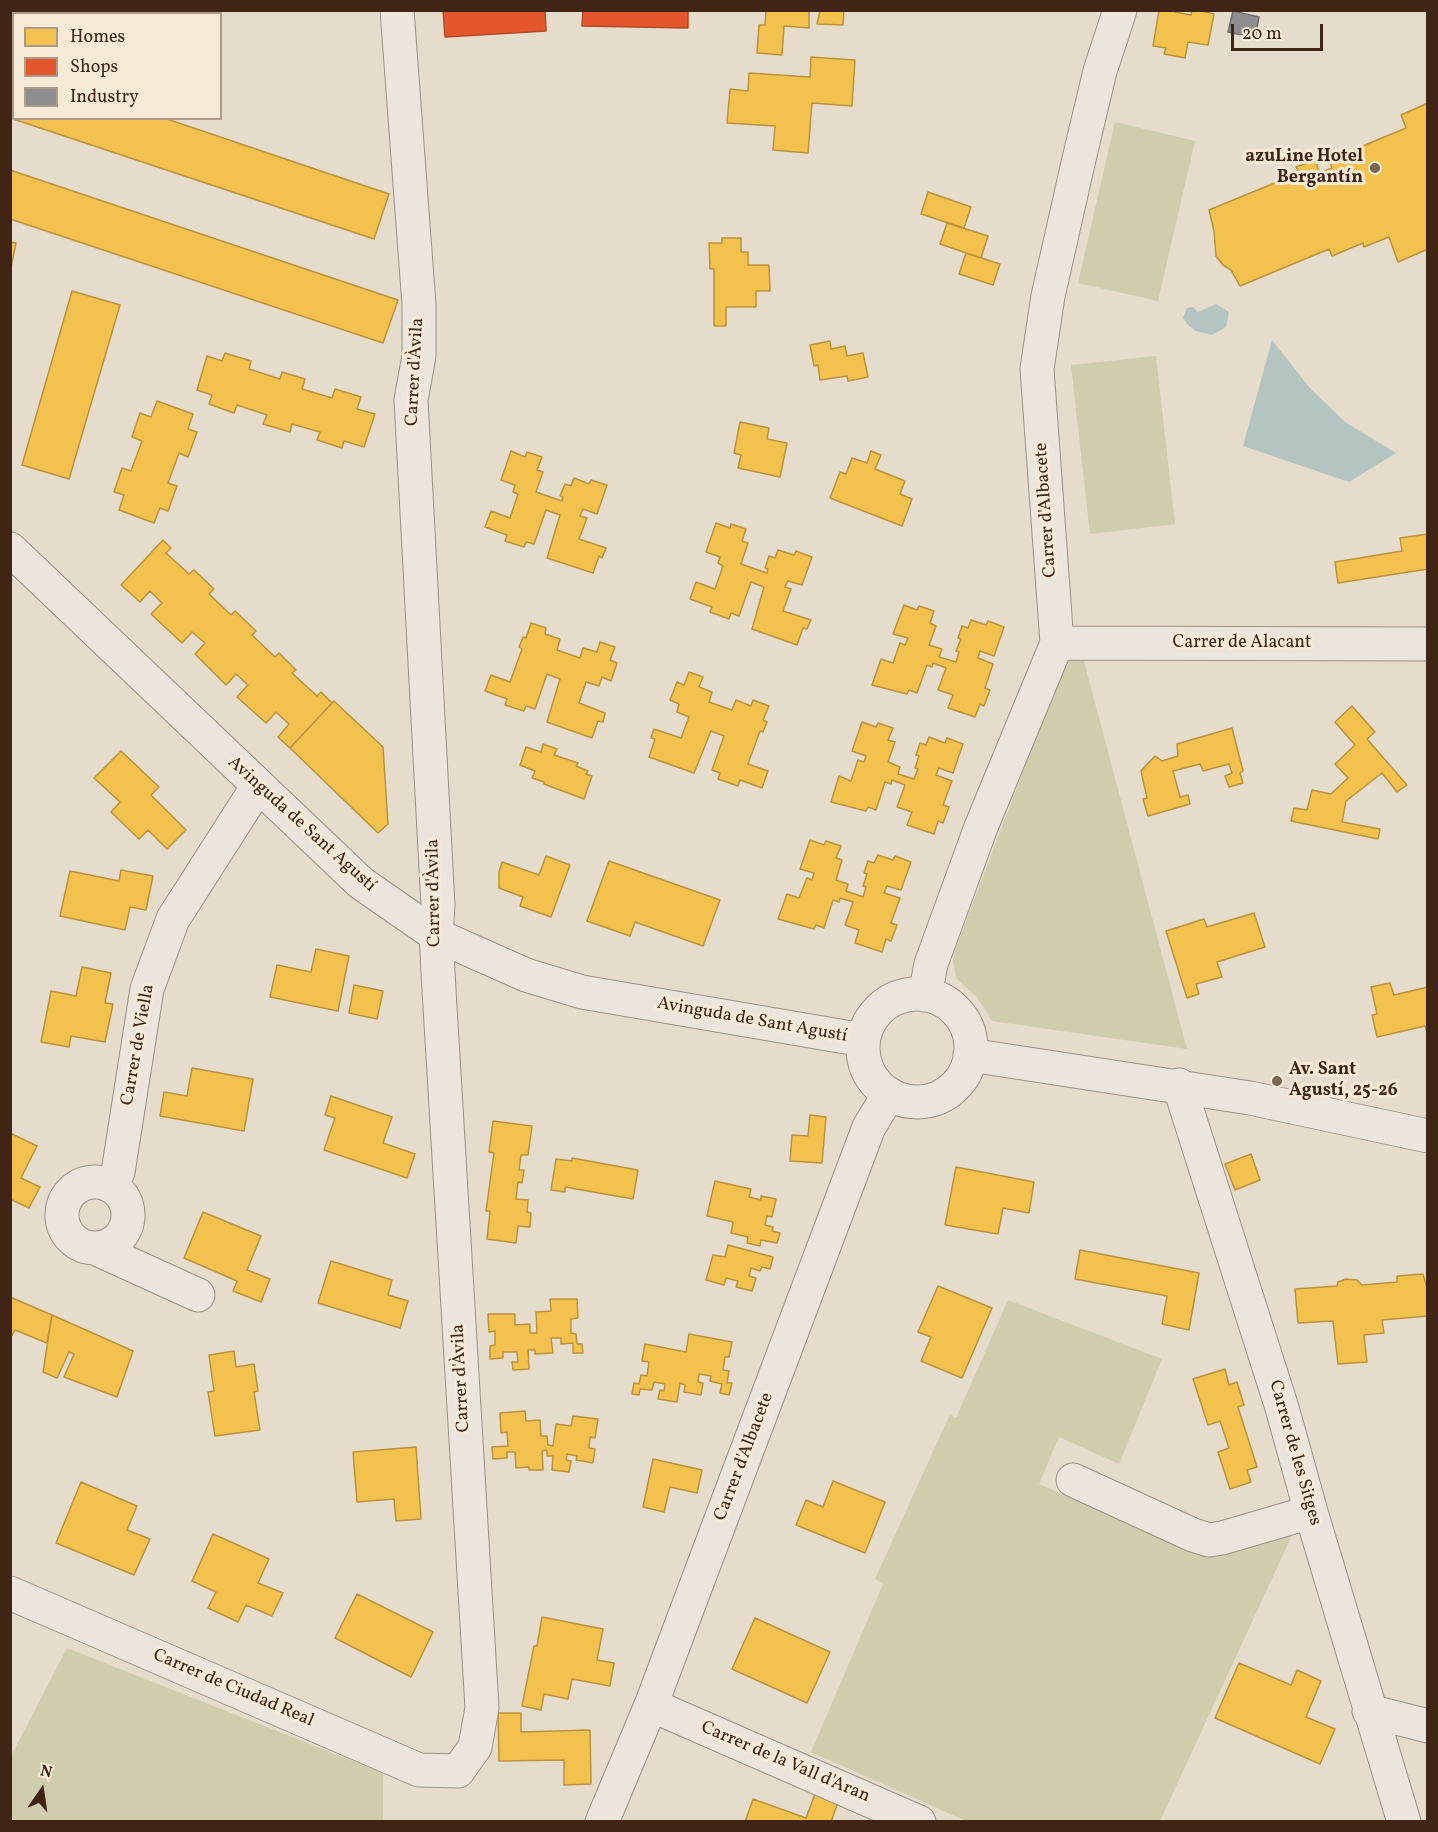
<!DOCTYPE html>
<html>
<head>
<meta charset="utf-8">
<style>
	body { margin:0 }
	#map { position:relative; width:1438px; height:1832px; overflow:hidden; background:#e6dccb; font-family:Vollkorn,serif }
	canvas { display:block }
	.frame { position:absolute; inset:0; border:12px solid #402514; pointer-events:none }
	.legend { position:absolute; left:12px; top:12px; width:210px; height:108px; box-sizing:border-box; background:#f6ead6; border:2px solid #ad9b88; margin:0; padding:8px 10px; list-style:none; font-size:18px; color:#402514 }
	.legend li { display:flex; align-items:center; gap:12px; height:30px }
	.legend b { width:30px; border:2px solid #ad9b88 }
	.north { position:absolute; left:12px; top:1760px; width:60px; height:60px; -webkit-text-stroke:4px #f6ead6; paint-order:stroke; rotate:13deg; font-size:16px; font-weight:700; line-height:24px; text-align:center; color:#402514 }
	.north::after { content:''; display:block; margin:auto; width:21px; height:27px; background:#402514; clip-path:polygon(50% 0,100% 100%,50% 72%,0 100%) }
	.scale { position:absolute; left:1231px; top:24px; width:92px; height:27px; box-sizing:border-box; border:3px solid #402514; border-top:0; padding-left:8px; font-size:18px; line-height:21px; white-space:nowrap; color:#402514; -webkit-text-stroke:4px #f6ead6; paint-order:stroke }
</style>
</head>
<body>
<div id="map">
<canvas width="1438" height="1832"></canvas>
<div class="frame"></div>
<ul class="legend">
<li><b style="height:16px;background:#f2c14e"></b>Homes</li>
<li><b style="height:16px;background:#e4572e"></b>Shops</li>
<li><b style="height:16px;background:#8d8d92"></b>Industry</li>
</ul>
<div class="north">N</div>
<div class="scale">20 m</div>
</div>
<script>
const c = document.querySelector('canvas').getContext('2d');
c.lineJoin = 'round';
function paint(path, color) {
  c.fillStyle = color;
  c.fill(path, 'evenodd');
}
function shape(rows) {
  const path = new Path2D();
  for (const r of rows) {
    if (r.length === 3) {
      path.moveTo(r[0] + r[2], r[1]);
      path.arc(r[0], r[1], r[2], 0, 2 * Math.PI);
      continue;
    }
    path.moveTo(r[0], r[1]);
    for (let i = 2; i < r.length; i += 2) path.lineTo(r[i], r[i + 1]);
  }
  return path;
}
function stroke(path, color, width, dash) {
  c.strokeStyle = color;
  c.lineWidth = width;
  c.lineCap = dash ? 'butt' : 'round';
  c.setLineDash(dash || []);
  c.stroke(path);
}
function write(font, color, halo, rows, align = 'center') {
  c.font = font + ' Vollkorn,serif';
  c.lineWidth = 6;
  c.setLineDash([]);
  c.textBaseline = 'middle';
  c.strokeStyle = halo;
  c.fillStyle = color;
  for (const [text, x, y, turn = 0] of rows) {
    c.save();
    c.translate(x, y);
    c.rotate((+turn || 0) * Math.PI / 180);
    c.textAlign = isNaN(turn) ? turn : align;
    if (halo) c.strokeText(text, 0, 0);
    c.fillText(text, 0, 0);
    c.restore();
  }
}
paint(shape([
	[1115,122,1195,141,1158,301,1078,283],
	[1156,356,1175,524,1090,534,1071,365],
	[1082,654,1187,1049,992,1021,977,997,956,978,953,961,955,950,1066,659],
	[1008,1300,1162,1359,1119,1464,1059,1437,1039,1484,1187,1549,1293,1533,1160,1821,966,1821,811,1752,883,1584,875,1579,950,1414,956,1418],
	[67,1648,383,1773,383,1821,11,1821,11,1756]
]), '#cfcdab');
paint(shape([
	[1216,304,1229,312,1226,327,1212,335,1196,331,1189,326,1183,318,1187,308,1193,307,1198,312],
	[1272,340,1309,387,1345,422,1396,453,1349,482,1243,446]
]), '#b4c4c0');
const homes = shape([
	[10,10,47,10,47,14,14,14,14,29,10,28,10,10],
	[766,10,809,10,809,28,784,26,782,55,757,53,759,25,765,25,766,10],
	[816,10,844,10,843,25,817,24,820,11,816,10],
	[1159,10,1175,10,1175,12,1191,15,1192,10,1198,10,1214,14,1208,45,1188,42,1185,58,1164,54,1166,48,1153,46,1159,10],
	[811,57,855,60,852,106,812,103,808,153,773,150,775,126,727,123,730,89,748,91,749,73,810,77,811,57],
	[10,67,14,68,14,118,164,118,389,194,374,239,10,118,10,67],
	[1428,103,1428,249,1398,262,1389,237,1364,247,1363,243,1332,256,1329,249,1240,286,1231,270,1223,265,1216,256,1214,231,1209,210,1299,173,1296,167,1315,160,1320,173,1332,168,1329,160,1406,128,1401,115,1428,103],
	[10,170,398,300,383,343,10,219,10,170],
	[928,192,971,207,964,228,921,214,928,192],
	[947,223,988,236,981,258,940,244,947,223],
	[722,238,741,238,741,252,748,252,748,265,769,265,770,291,756,291,756,307,726,307,726,326,714,326,714,269,710,269,709,243,722,243,722,238],
	[10,242,16,243,10,272,10,242],
	[966,253,1000,264,993,285,959,274,966,253],
	[72,291,120,305,69,479,22,465,72,291],
	[830,341,831,349,845,346,847,356,863,353,868,377,848,381,847,376,820,380,818,365,814,366,810,345,830,341],
	[225,353,251,361,249,369,280,379,282,372,305,379,302,389,332,398,335,389,361,397,357,409,375,414,364,447,344,441,342,448,317,440,320,432,292,424,290,432,263,424,267,415,237,405,234,413,209,404,212,395,197,390,207,356,222,361,225,353],
	[157,401,193,414,188,429,197,432,188,457,179,453,168,483,177,486,168,511,160,508,154,523,119,510,124,495,114,492,122,468,131,471,142,441,132,437,140,413,151,417,157,401],
	[740,422,769,428,767,439,787,443,780,477,738,468,741,455,734,453,740,422],
	[511,451,525,457,527,452,542,457,537,470,543,472,536,492,562,501,563,497,560,496,565,484,571,486,574,478,589,484,591,480,607,485,597,514,583,509,580,516,587,518,579,539,606,548,602,558,599,556,593,573,547,558,560,515,546,510,534,544,526,542,524,547,505,541,507,535,485,527,491,511,510,518,518,494,513,492,515,485,501,480,511,451],
	[871,451,881,455,875,469,905,481,900,494,912,499,902,526,830,498,840,472,846,474,852,458,867,463,871,451],
	[716,523,730,528,731,524,746,529,742,541,748,543,741,564,767,573,768,569,765,568,769,556,775,558,778,550,794,555,796,551,812,557,802,585,788,581,785,587,791,589,783,611,811,620,807,629,803,628,797,645,752,629,764,587,751,582,739,616,731,613,729,619,710,612,712,607,690,599,696,582,715,589,723,566,718,563,720,557,706,552,716,523],
	[1428,534,1428,569,1338,583,1335,562,1402,551,1400,538,1428,534],
	[163,540,171,548,166,553,189,574,194,570,214,589,209,594,231,615,235,611,256,631,252,635,275,657,279,653,296,670,292,673,317,696,321,692,332,703,290,748,278,737,289,724,276,712,266,723,237,697,248,685,236,674,226,685,195,654,205,643,192,632,182,643,151,614,162,603,150,591,140,602,121,585,163,540],
	[904,605,917,610,919,606,934,611,930,623,936,626,929,645,942,649,939,657,956,662,959,652,956,651,961,639,958,638,962,626,968,628,971,620,986,625,988,621,1004,627,994,656,980,651,978,658,993,664,985,688,990,690,984,706,980,704,975,717,948,708,953,695,938,690,946,668,933,663,932,667,927,665,917,693,909,690,907,694,872,685,881,659,893,663,900,643,905,645,908,638,893,634,904,605],
	[531,623,546,628,545,634,560,639,557,650,580,658,583,648,597,652,600,642,615,647,610,660,617,663,611,681,602,677,599,686,586,682,579,703,605,713,603,722,598,721,592,738,547,722,560,679,547,674,535,709,526,706,524,711,505,705,507,699,485,691,491,675,510,682,522,649,519,647,523,637,526,638,531,623],
	[689,672,703,677,699,687,712,692,709,702,732,710,736,700,751,706,753,700,769,706,763,720,767,722,763,732,760,731,748,764,768,771,762,788,740,780,738,786,718,779,720,773,712,770,724,736,711,731,694,773,649,757,655,739,651,738,654,729,681,738,689,717,677,712,679,704,670,700,677,682,684,685,689,672],
	[334,701,383,747,388,824,378,833,290,748,334,701],
	[1352,706,1375,732,1367,739,1407,785,1397,792,1382,773,1346,801,1342,822,1380,829,1378,839,1291,821,1294,808,1307,810,1312,790,1331,794,1348,778,1335,764,1355,745,1335,722,1352,706],
	[862,722,876,727,878,723,893,728,888,740,895,742,888,762,900,767,898,774,914,779,918,769,915,768,919,756,916,755,920,743,926,745,929,737,945,743,947,738,963,744,953,773,939,768,936,775,952,781,943,805,949,807,943,823,938,821,934,834,907,825,912,812,897,807,905,785,892,780,891,784,885,782,876,810,868,807,866,811,831,802,839,776,851,781,858,760,864,762,866,756,852,751,862,722],
	[1232,728,1243,771,1240,773,1243,783,1229,787,1225,776,1232,773,1229,764,1203,771,1200,764,1173,771,1180,797,1188,795,1190,804,1148,816,1143,799,1147,798,1141,771,1155,756,1162,761,1178,756,1177,744,1232,728],
	[543,744,557,749,554,755,578,763,576,766,588,771,586,774,592,776,584,799,544,784,544,782,532,778,535,771,520,765,526,747,541,752,543,744],
	[121,751,159,787,151,795,186,830,167,849,148,830,139,839,111,812,120,802,94,778,121,751],
	[810,840,824,845,826,841,841,846,836,858,842,860,836,880,848,884,846,891,863,897,866,887,863,886,867,874,864,873,868,861,874,863,878,855,893,860,895,856,911,862,901,890,887,886,884,893,900,898,891,923,897,925,891,941,886,939,882,952,855,943,859,930,845,925,853,902,840,898,839,902,833,900,824,928,816,925,814,929,778,919,787,894,799,898,807,878,812,880,814,873,800,869,810,840],
	[546,856,570,865,551,917,520,906,523,897,499,888,499,872,502,862,539,875,546,856],
	[609,861,720,900,703,946,635,922,630,936,587,921,609,861],
	[121,870,153,876,146,910,130,907,125,930,60,916,70,871,119,881,121,870],
	[1254,913,1265,947,1217,962,1222,977,1196,984,1199,994,1187,998,1166,931,1204,919,1207,927,1254,913],
	[316,949,349,956,338,1011,270,997,277,965,311,972,316,949],
	[82,967,111,973,105,1003,113,1004,105,1042,71,1036,69,1047,41,1042,51,991,76,996,82,967],
	[1390,983,1394,995,1428,987,1428,1036,1425,1026,1377,1037,1372,1015,1377,1014,1371,987,1390,983],
	[354,985,383,991,377,1019,349,1013,354,985],
	[192,1068,253,1079,244,1131,160,1116,164,1092,187,1096,192,1068],
	[331,1096,392,1117,383,1143,415,1154,407,1178,324,1150,335,1118,325,1115,331,1096],
	[810,1115,826,1117,822,1163,790,1161,792,1135,808,1136,810,1115],
	[493,1121,532,1126,528,1155,521,1155,519,1170,524,1170,522,1183,518,1182,516,1199,528,1200,527,1212,531,1213,530,1227,518,1226,516,1243,487,1239,490,1211,486,1211,494,1153,489,1152,493,1121],
	[10,1133,37,1146,21,1178,40,1187,29,1208,10,1199,10,1133],
	[1251,1154,1260,1180,1235,1190,1225,1164,1251,1154],
	[572,1158,638,1170,633,1199,565,1187,565,1192,551,1190,556,1159,572,1161,572,1158],
	[956,1167,1034,1182,1029,1213,1003,1208,998,1234,945,1225,956,1167],
	[715,1181,751,1189,749,1197,761,1200,761,1196,776,1199,772,1217,767,1216,765,1225,773,1227,772,1231,780,1233,777,1243,761,1240,760,1246,747,1243,748,1237,731,1233,733,1222,707,1216,715,1181],
	[203,1212,261,1236,247,1270,270,1279,261,1302,233,1291,237,1281,184,1258,203,1212],
	[728,1245,773,1257,770,1269,762,1267,760,1271,751,1268,749,1276,756,1278,752,1291,736,1287,738,1281,726,1278,724,1285,706,1280,713,1255,725,1257,728,1245],
	[1080,1250,1199,1273,1189,1330,1162,1324,1167,1296,1075,1279,1080,1250],
	[331,1261,392,1280,388,1295,408,1301,400,1328,318,1303,331,1261],
	[1423,1274,1428,1291,1428,1316,1382,1320,1384,1333,1364,1335,1367,1362,1338,1364,1333,1321,1298,1323,1295,1289,1337,1286,1338,1282,1346,1279,1357,1280,1362,1285,1397,1282,1397,1276,1423,1274],
	[938,1286,992,1308,962,1378,921,1361,931,1337,918,1332,938,1286],
	[10,1297,52,1315,47,1343,15,1330,10,1339,10,1297],
	[550,1299,577,1299,578,1318,571,1319,571,1333,576,1334,577,1344,582,1344,583,1353,573,1353,573,1343,561,1344,561,1338,551,1338,553,1353,535,1354,535,1350,528,1350,529,1369,513,1370,512,1362,518,1362,517,1352,503,1352,503,1358,490,1359,490,1346,495,1345,495,1331,489,1332,488,1314,515,1314,515,1325,530,1324,530,1333,537,1333,536,1312,551,1311,550,1299],
	[52,1315,133,1351,117,1397,64,1377,74,1354,69,1352,57,1378,43,1372,52,1315],
	[689,1334,732,1342,729,1357,725,1357,723,1370,729,1371,727,1383,732,1383,729,1395,720,1393,722,1384,710,1381,711,1376,699,1374,698,1382,703,1383,701,1395,684,1392,685,1385,680,1383,677,1402,658,1399,660,1390,664,1391,665,1384,654,1382,652,1390,640,1389,639,1395,632,1394,634,1383,639,1384,641,1375,647,1376,649,1362,642,1361,645,1344,686,1352,689,1334],
	[234,1351,236,1367,254,1364,258,1391,254,1392,260,1430,215,1436,208,1392,214,1391,209,1355,234,1351],
	[1225,1369,1229,1385,1237,1382,1244,1405,1238,1407,1257,1467,1247,1470,1251,1482,1230,1489,1218,1452,1229,1448,1220,1421,1208,1425,1193,1379,1225,1369],
	[525,1411,526,1421,540,1420,541,1436,547,1436,548,1445,553,1446,556,1424,571,1426,573,1416,598,1419,595,1438,590,1437,589,1448,595,1449,593,1463,576,1460,577,1456,567,1454,566,1460,571,1461,569,1472,552,1470,553,1456,547,1456,547,1450,542,1451,543,1470,529,1470,529,1467,516,1468,515,1452,507,1452,507,1458,493,1459,492,1447,508,1446,507,1432,501,1433,500,1413,525,1411],
	[416,1447,421,1519,396,1521,394,1499,357,1502,353,1452,416,1447],
	[653,1459,702,1470,697,1493,670,1487,664,1512,643,1507,653,1459],
	[833,1481,885,1502,865,1553,796,1525,806,1500,823,1507,833,1481],
	[81,1482,137,1506,127,1530,150,1539,134,1575,56,1543,81,1482],
	[213,1534,269,1559,258,1583,283,1593,272,1616,246,1605,238,1622,208,1608,216,1592,192,1581,213,1534],
	[357,1594,433,1632,411,1677,335,1638,357,1594],
	[542,1617,603,1629,597,1660,614,1663,610,1686,572,1679,568,1699,544,1694,541,1710,522,1706,534,1646,537,1646,542,1617],
	[755,1618,830,1652,807,1703,732,1669,755,1618],
	[1239,1663,1291,1685,1297,1670,1321,1681,1306,1717,1335,1729,1320,1764,1215,1718,1239,1663],
	[498,1713,521,1713,521,1732,590,1730,591,1784,564,1785,564,1760,499,1761,498,1713],
	[815,1794,838,1802,831,1822,745,1822,753,1799,806,1818,815,1794]
]);
paint(homes, '#f2c14e');
stroke(homes, '#bd923d', 1.5);
const shops = shape([
	[443,10,545,10,546,31,445,37,443,10],
	[583,10,688,10,688,28,582,26,583,10]
]);
paint(shops, '#e4572e');
stroke(shops, '#b34826', 1.5);
const industry = shape([
	[1233,11,1259,17,1255,38,1228,32,1233,11]
]);
paint(industry, '#8d8d92');
stroke(industry, '#766e6c', 1.5);
const minor = shape([
	[10,549,361,883,436,935,526,975,582,992,863,1040],
	[1057,643,1428,644],
	[917,1048,54],
	[925,995,931,964,981,827,1057,643,1037,369,1048,296,1079,159,1100,71,1120,10],
	[970,1055,1250,1098,1428,1136],
	[1179,1085,1282,1408,1311,1512,1404,1822],
	[95,1215,33],
	[111,1186,118,1172,147,989,173,919,258,786],
	[97,1249,198,1295],
	[1073,1480,1193,1535,1209,1540,1222,1538,1311,1512],
	[10,1593,419,1770,458,1771,475,1747,482,1708,439,990,436,935,438,906,411,400,419,356,419,305,397,10],
	[651,1705,919,1822],
	[1369,1711,1428,1726],
	[602,1822,651,1705,869,1127,889,1094]
]);
stroke(minor, '#9b9286', 35);
stroke(minor, '#ebe5dd', 33);
for (const [x, y, r, color] of [
	[1375,168,6,"#7a6554"],
	[1277,1081,6,"#7a6554"]
]) {
  const dot = new Path2D();
  dot.arc(x, y, r, 0, 2 * Math.PI);
  c.fillStyle = color;
  c.fill(dot);
  stroke(dot, '#f6ead6', 2);
}
write('bold 18px', '#402514', '#f6ead6', [
	["azuLine Hotel",1363,158],
	["Bergantín",1363,179],
	["Av. Sant",1289,1071,"left"],
	["Agustí, 25-26",1289,1092,"left"]
], 'right');
write('18px', '#402514', '#f6ead6', [
	["Carrer d'Àvila",416,372,-87],
	["Carrer d'Albacete",1047,510,-94],
	["Carrer de Alacant",1242,644],
	["Avinguda de Sant Agustí",301,825,42],
	["Carrer d'Àvila",435,893,-91],
	["Avinguda de Sant Agustí",752,1021,10],
	["Carrer de Viella",139,1045,-80],
	["Carrer d'Àvila",462,1378,-93],
	["Carrer de les Sitges",1294,1453,74],
	["Carrer d'Albacete",745,1457,-69],
	["Carrer de Ciudad Real",233,1689,23],
	["Carrer de la Vall d'Aran",785,1763,23]
]);
</script>
</body>
</html>
